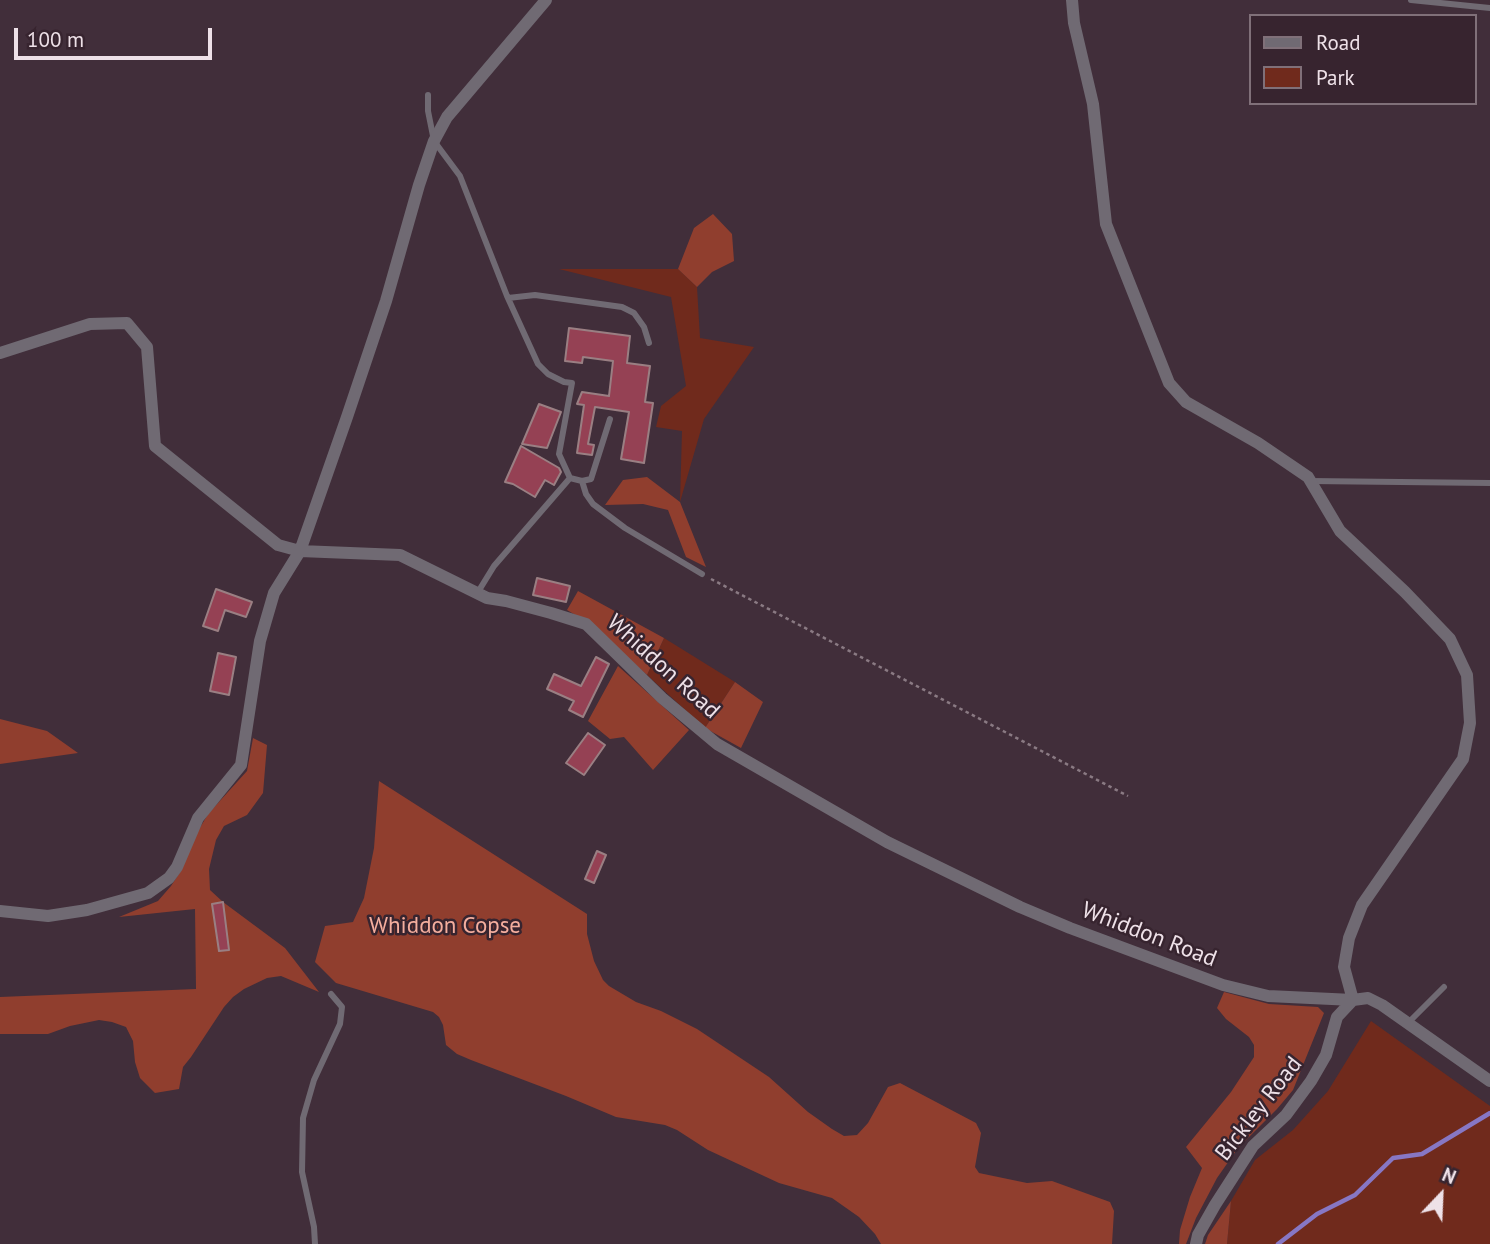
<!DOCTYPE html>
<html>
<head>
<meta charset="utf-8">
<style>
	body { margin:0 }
	#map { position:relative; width:1490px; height:1244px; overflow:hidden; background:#412e3a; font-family:"PT Sans",sans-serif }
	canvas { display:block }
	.legend { position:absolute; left:1249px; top:14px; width:228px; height:91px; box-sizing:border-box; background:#37242f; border:2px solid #807079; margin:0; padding:9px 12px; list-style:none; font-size:21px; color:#eee1e8 }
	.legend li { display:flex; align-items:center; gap:14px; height:35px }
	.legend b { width:35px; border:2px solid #807079 }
	.north { position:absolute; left:1406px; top:1160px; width:70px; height:70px; -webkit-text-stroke:5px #37242f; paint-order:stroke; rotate:23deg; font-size:19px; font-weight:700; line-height:28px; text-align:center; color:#eee1e8 }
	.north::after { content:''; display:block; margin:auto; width:24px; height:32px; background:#eee1e8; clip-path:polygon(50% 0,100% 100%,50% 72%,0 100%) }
	.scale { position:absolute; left:14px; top:28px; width:198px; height:32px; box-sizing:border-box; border:4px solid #eee1e8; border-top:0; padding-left:9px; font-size:21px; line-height:24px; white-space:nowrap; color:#eee1e8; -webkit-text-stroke:5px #37242f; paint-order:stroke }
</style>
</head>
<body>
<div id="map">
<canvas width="1490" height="1244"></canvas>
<ul class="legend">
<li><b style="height:9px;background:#706a73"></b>Road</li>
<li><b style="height:19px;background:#702a1c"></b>Park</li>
</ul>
<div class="north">N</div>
<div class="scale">100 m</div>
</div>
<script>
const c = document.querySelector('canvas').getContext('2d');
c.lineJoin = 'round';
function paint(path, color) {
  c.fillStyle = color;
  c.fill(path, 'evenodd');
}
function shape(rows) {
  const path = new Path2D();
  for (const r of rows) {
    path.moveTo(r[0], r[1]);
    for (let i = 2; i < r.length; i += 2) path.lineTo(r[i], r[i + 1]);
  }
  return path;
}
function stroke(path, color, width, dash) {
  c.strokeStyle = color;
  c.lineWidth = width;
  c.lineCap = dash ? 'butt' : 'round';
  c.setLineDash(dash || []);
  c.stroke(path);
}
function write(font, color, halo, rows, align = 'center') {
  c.font = font + ' "PT Sans",sans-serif';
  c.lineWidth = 5;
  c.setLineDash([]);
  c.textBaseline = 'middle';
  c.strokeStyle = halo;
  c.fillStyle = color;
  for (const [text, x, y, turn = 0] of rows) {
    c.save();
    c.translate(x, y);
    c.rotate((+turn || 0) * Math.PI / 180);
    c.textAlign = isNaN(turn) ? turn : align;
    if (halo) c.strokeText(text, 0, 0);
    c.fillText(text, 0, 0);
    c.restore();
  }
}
paint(shape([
	[559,269,678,269,697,287,700,338,754,347,704,419,680,502,682,431,656,427,661,406,686,386,671,297],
	[664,638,735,682,705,728,647,675],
	[1371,1021,1490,1106,1490,1244,1227,1244,1231,1201,1255,1160,1293,1130,1328,1091]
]), '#702a1c');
paint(shape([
	[713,214,732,234,734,261,712,272,697,287,678,269,694,228],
	[647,477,680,502,706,567,686,557,668,510,643,504,605,505,623,480],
	[578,591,664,638,647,675,587,622,567,610],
	[618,666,689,730,653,770,624,737,610,739,588,721],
	[735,682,763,702,741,748,705,728],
	[0,719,47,731,78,753,0,764],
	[253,738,267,745,263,793,247,815,224,826,216,840,209,869,210,890,223,902,285,948,319,992,281,976,267,978,244,989,233,997,224,1007,191,1057,183,1067,179,1089,155,1093,140,1078,135,1062,133,1041,126,1027,112,1022,99,1020,70,1026,48,1034,0,1034,0,997,196,989,195,909,119,917,158,901,171,886,182,869,191,843,208,814,247,771],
	[379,781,587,914,587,934,594,961,603,980,609,986,636,1002,661,1011,697,1029,769,1077,808,1112,832,1129,844,1136,857,1135,868,1123,888,1087,900,1083,976,1123,981,1133,975,1167,979,1173,1027,1183,1052,1181,1110,1202,1114,1211,1112,1244,881,1244,875,1234,859,1217,832,1198,779,1183,708,1150,677,1130,665,1125,616,1117,566,1096,471,1060,457,1054,446,1045,443,1025,439,1017,433,1012,336,983,315,962,325,926,353,922,364,898,374,848],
	[1224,992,1269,1004,1318,1007,1324,1013,1293,1090,1277,1109,1238,1148,1217,1178,1196,1218,1186,1244,1179,1244,1180,1230,1190,1197,1202,1168,1186,1147,1231,1092,1254,1057,1254,1045,1249,1037,1226,1019,1217,1008],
	[1231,1201,1227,1244,1205,1244,1208,1235]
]), '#903e2e');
stroke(shape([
	[1278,1244,1317,1214,1355,1195,1393,1158,1422,1154,1490,1113]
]), '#8777c4', 4.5);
const building = shape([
	[569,328,630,336,627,363,650,366,645,402,653,403,644,463,621,459,629,412,595,407,588,444,594,445,592,455,577,453,584,405,577,404,582,392,609,396,613,361,583,357,582,363,565,361,569,328],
	[539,404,561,412,547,448,522,444,539,404],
	[521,446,559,468,561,472,554,485,545,480,535,497,513,484,505,482,521,446],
	[537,578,570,586,566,602,533,595,537,578],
	[216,589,252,602,246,617,225,610,218,631,203,626,216,589],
	[218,653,236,657,229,695,210,691,218,653],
	[596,657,609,664,583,717,569,710,574,701,547,689,554,674,581,686,596,657],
	[588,733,605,745,584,775,566,763,588,733],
	[597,851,606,855,594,883,585,879,597,851],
	[223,902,229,950,219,951,212,904,223,902]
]);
paint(building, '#954154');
stroke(building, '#9a7f83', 2);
stroke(shape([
	[711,579,1128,796]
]), '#8a7a83', 2.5, [3.5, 3.5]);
stroke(shape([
	[1411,0,1490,8],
	[428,95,428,111,434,141,460,176,507,296,538,364,548,374,564,382,572,383,559,454,570,478],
	[508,298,535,295,622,307,634,313,644,327,649,343],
	[582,481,586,494,593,504,625,528,702,574],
	[1310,481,1490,483],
	[478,592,494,566,570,478,582,481,591,479,610,419],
	[1408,1023,1444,987],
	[315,1244,314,1227,302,1172,303,1118,314,1080,340,1024,342,1007,331,994]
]), '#706a73', 6);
stroke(shape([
	[1072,0,1074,23,1093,104,1106,224,1169,383,1186,402,1258,443,1308,477,1340,531,1405,592,1450,639,1467,675,1470,723,1463,759,1362,905,1349,938,1344,967,1353,1000],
	[0,353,90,324,127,323,147,347,155,446,278,545,300,551,400,555,487,598,506,601,551,613,586,624,662,698,717,744,887,842,1020,907,1070,928,1223,985,1268,996,1353,1000,1368,998,1382,1005,1490,1081],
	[0,911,48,916,87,910,148,893,169,878,177,867,198,818,241,765,260,641,274,593,300,551,347,417,386,301,419,185,434,141,447,117,546,0],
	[1196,1244,1198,1235,1215,1205,1253,1146,1286,1115,1311,1081,1326,1055,1337,1017,1353,1000]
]), '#706a73', 12);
write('23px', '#eee1e8', '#37242f', [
	["Whiddon Road",663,667,42],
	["Whiddon Road",1149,935,21],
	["Bickley Road",1259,1109,-52]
]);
write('23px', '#f5ae9e', '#37242f', [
	["Whiddon Copse",445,926]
]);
</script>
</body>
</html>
